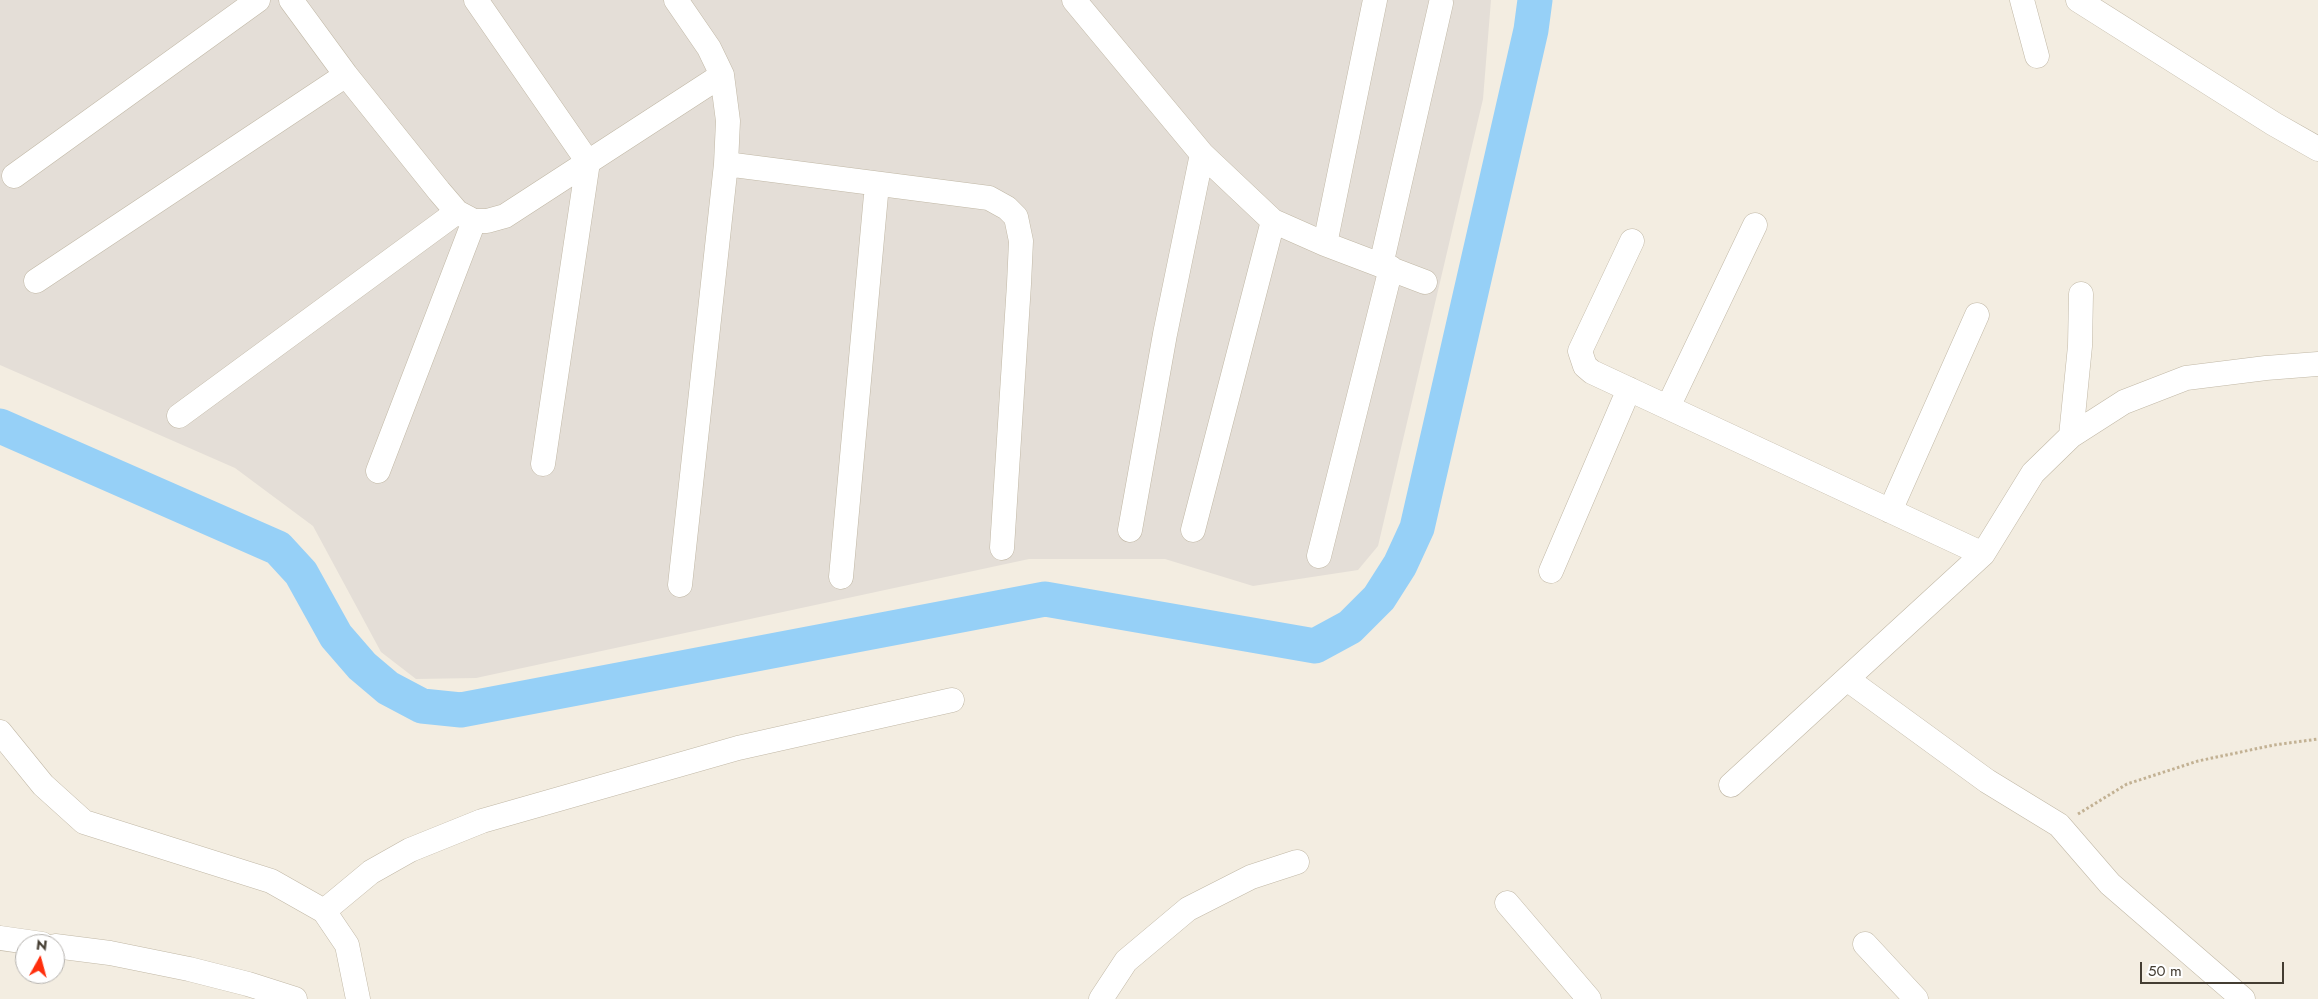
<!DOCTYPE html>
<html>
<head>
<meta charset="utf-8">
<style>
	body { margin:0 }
	#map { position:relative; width:2318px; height:999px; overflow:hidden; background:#f3ede1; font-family:Jost,sans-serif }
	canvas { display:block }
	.north { position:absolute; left:15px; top:934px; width:50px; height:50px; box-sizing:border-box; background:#fff; border:1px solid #b4b1ad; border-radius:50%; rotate:7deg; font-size:14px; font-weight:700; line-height:20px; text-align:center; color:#443d32 }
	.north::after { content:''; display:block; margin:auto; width:18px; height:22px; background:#ff2e0c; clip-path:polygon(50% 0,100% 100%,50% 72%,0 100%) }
	.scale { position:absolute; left:2140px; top:962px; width:144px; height:22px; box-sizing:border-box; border:2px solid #443d32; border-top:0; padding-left:6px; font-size:15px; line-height:18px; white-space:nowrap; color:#443d32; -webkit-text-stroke:4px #fff; paint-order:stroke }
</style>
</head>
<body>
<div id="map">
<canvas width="2318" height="999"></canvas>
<div class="north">N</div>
<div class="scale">50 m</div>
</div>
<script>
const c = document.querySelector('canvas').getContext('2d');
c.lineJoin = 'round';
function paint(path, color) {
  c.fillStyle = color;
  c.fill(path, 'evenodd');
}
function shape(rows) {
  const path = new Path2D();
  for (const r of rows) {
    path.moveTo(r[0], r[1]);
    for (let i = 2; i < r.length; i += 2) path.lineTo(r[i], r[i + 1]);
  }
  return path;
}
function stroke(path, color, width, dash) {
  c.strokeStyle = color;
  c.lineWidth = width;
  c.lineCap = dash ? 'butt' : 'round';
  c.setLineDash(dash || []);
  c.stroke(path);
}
paint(shape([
	[0,0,1491,0,1483,99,1378,546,1358,570,1253,586,1165,559,1029,559,476,678,416,679,381,652,313,526,235,468,0,365]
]), '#e4ded7');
stroke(shape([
	[0,426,278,548,301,573,336,636,362,666,388,688,422,706,461,710,1045,599,1315,646,1350,627,1379,598,1400,565,1417,528,1531,30,1535,0]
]), '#96d0f7', 35);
const minor = shape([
	[291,0,346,75,439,191,457,212,474,221,487,221,505,216,722,75],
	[476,0,588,162,543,464],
	[676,0,709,48,722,75,728,121,726,164,680,585],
	[1074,0,1202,154,1273,221,1325,244,1425,282],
	[2022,0,2037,56],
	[2078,0,2274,124,2318,149],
	[726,164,989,198,1007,208,1016,217,1021,241,1019,284,1002,548],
	[14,176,258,0],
	[1632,241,1580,351,1585,366,1592,372,1983,554],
	[1325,244,1375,0],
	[1381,265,1441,3],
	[36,281,346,75],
	[1668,407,1755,225],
	[179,416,457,212],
	[2071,436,2080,346,2081,294],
	[378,471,474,221],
	[1890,511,1977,315],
	[1130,530,1165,334,1202,154],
	[1193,530,1273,221],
	[1319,556,1391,268],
	[1551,571,1629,389],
	[841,577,877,184],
	[1847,679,1987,781,2059,825,2110,884,2243,999],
	[0,732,43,785,84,822,271,881,324,911,347,945,358,999],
	[1731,785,1983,554,2033,473,2071,436,2124,402,2186,378,2266,368,2318,364],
	[1507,903,1589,999],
	[324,911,371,872,410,850,482,821,738,748,952,700],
	[0,938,42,944],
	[1865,944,1916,999],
	[55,946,110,953,189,969,248,984,295,999],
	[1101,999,1126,961,1188,909,1251,877,1297,862]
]);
stroke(minor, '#c1b8a6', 25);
stroke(shape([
	[2078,814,2127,784,2198,761,2274,745,2318,739]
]), '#c2b193', 3, [2.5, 2.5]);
stroke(minor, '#fff', 24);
</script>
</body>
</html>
